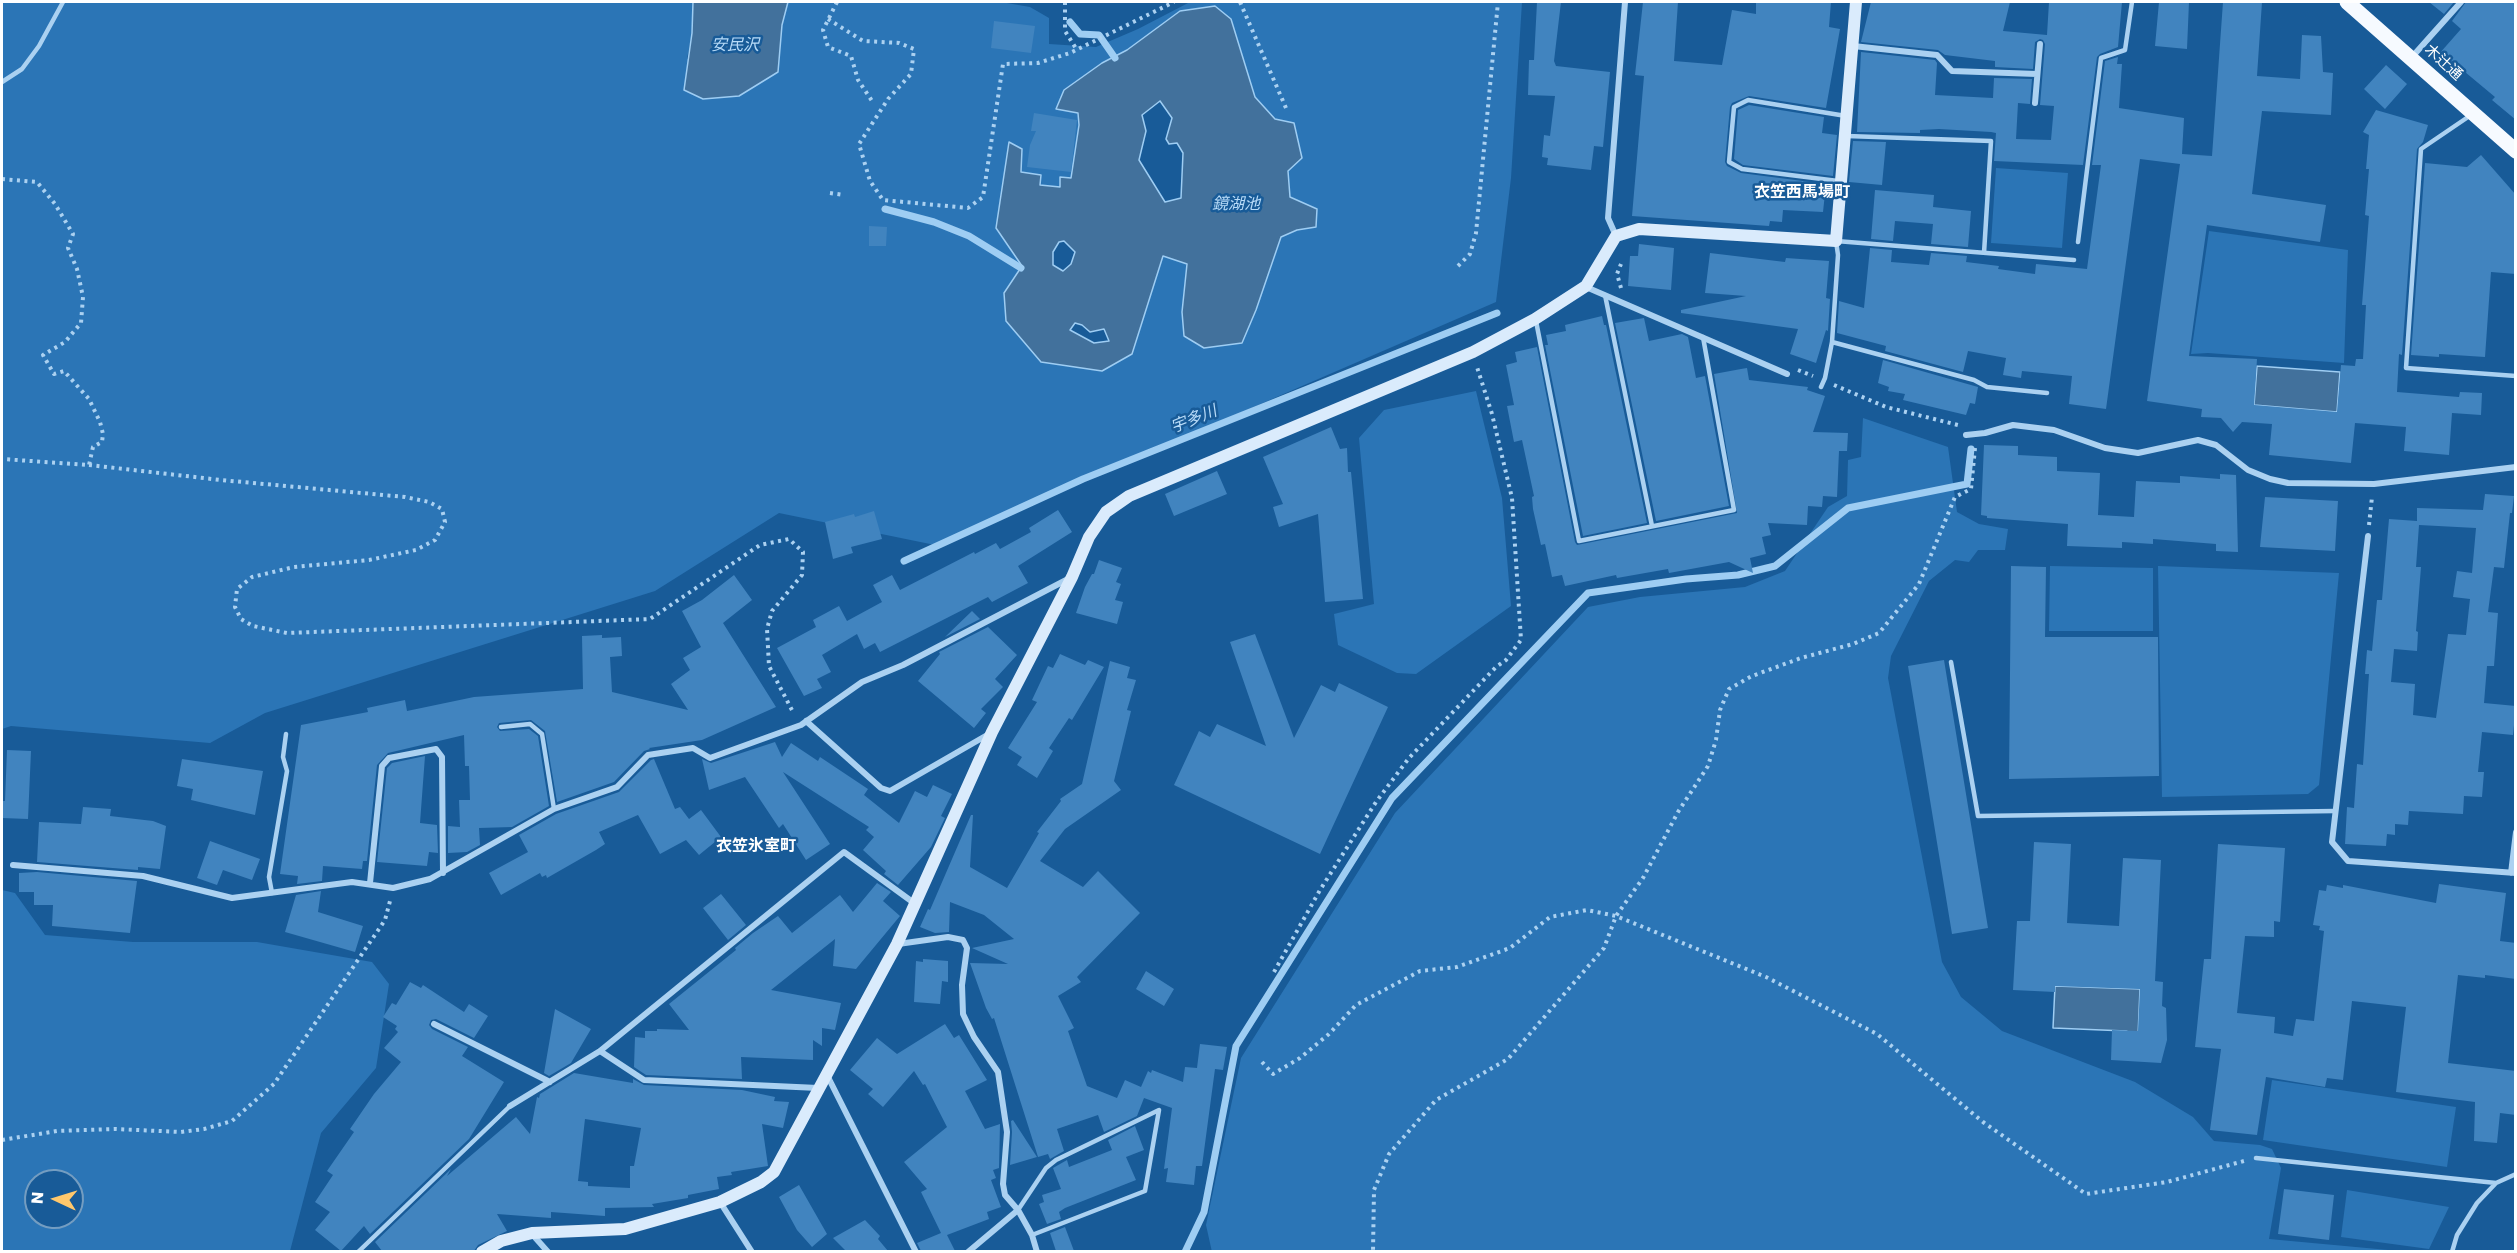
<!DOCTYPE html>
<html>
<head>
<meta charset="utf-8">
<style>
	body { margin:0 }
	#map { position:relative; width:2517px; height:1253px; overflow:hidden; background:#185b98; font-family:Poppins,sans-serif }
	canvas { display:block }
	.frame { position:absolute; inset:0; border:3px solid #fff; pointer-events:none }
	.north { position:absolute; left:24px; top:1169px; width:60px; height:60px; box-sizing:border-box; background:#185b98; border:2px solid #749dc1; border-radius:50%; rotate:274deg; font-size:16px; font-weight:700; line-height:24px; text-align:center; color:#fff }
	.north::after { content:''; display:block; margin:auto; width:21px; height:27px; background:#ffc86c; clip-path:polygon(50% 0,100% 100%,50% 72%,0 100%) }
</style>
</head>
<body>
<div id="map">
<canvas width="2517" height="1253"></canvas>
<div class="frame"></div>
<div class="north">N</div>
</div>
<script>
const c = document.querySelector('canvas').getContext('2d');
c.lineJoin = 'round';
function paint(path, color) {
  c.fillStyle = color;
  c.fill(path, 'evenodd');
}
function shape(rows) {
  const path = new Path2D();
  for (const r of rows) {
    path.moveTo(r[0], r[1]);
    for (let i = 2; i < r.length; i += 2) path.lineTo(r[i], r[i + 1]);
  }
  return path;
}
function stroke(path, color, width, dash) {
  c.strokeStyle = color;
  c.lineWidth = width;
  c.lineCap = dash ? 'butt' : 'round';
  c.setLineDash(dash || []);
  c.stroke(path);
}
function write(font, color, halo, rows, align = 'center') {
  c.font = font + ' Poppins,"Noto Sans JP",sans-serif';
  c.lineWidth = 5;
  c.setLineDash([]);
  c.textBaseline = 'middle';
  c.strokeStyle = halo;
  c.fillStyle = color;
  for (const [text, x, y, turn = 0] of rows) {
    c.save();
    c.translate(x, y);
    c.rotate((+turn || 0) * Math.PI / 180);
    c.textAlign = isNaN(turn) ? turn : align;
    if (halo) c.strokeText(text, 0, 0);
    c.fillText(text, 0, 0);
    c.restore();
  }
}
paint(shape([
	[2,2,693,2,692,33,687,59,782,25,788,2,1001,2,1030,7,1049,18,1049,44,1096,47,1138,29,1190,2,1522,2,1511,178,1496,302,935,545,779,513,655,591,265,713,210,743,11,726,2,729],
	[1180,11,1231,19,1255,97,1275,119,1288,171,1290,197,1317,209,1297,230,1281,237,1256,310,1242,343,1182,312,1187,264,1163,256,1132,354,1006,321,1004,293,1022,266,996,228,1022,149,1021,172,1041,175,1040,185,1060,187,1060,177,1071,179,1079,126,1078,113,1057,109,1064,90,1102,63,1127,50],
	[1996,168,2068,173,2062,248,1991,243],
	[2209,231,2348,250,2344,363,2208,353,2191,354],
	[1476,391,1502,498,1511,606,1416,674,1397,673,1338,645,1334,614,1374,604,1359,438,1384,410],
	[1863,418,1948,447,1957,512,1979,524,2008,529,2005,550,1978,550,1969,562,1955,560,1929,581,1891,656,1888,678,1942,962,1961,997,2002,1031,2135,1082,2193,1117,2214,1141,2260,1145,2272,1149,2281,1168,2269,1239,2399,1251,1212,1252,1206,1225,1241,1058,1395,813,1588,607,1640,597,1745,587,1785,571,1828,507,1847,496,1848,460,1861,457],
	[2050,566,2153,568,2153,631,2049,631],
	[2158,566,2339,573,2319,785,2308,794,2162,797],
	[2,890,15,893,45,935,133,942,257,942,372,962,389,984,376,1068,321,1133,290,1251,2,1251],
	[36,1181,72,1181,72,1217,36,1217],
	[2272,1080,2456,1107,2447,1167,2263,1140],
	[2347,1190,2449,1207,2429,1249,2341,1237]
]), '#2b75b6');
const water = shape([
	[693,2,788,2,782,25,778,72,739,96,703,99,684,90,692,33,693,2],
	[1215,6,1231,19,1255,97,1275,119,1294,123,1302,158,1288,171,1290,197,1317,209,1316,227,1297,230,1281,237,1256,310,1242,343,1204,348,1184,336,1182,312,1187,264,1163,256,1132,354,1102,371,1041,362,1006,321,1004,293,1022,266,996,228,1009,142,1022,149,1021,172,1041,175,1040,185,1060,187,1060,177,1071,178,1079,125,1078,113,1056,109,1064,90,1102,63,1127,50,1180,11,1215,6],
	[1160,101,1172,118,1166,139,1169,144,1177,143,1183,153,1181,198,1165,202,1139,160,1146,131,1142,115,1160,101],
	[1064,241,1075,252,1071,264,1063,271,1053,265,1053,252,1059,242,1064,241],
	[1075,323,1082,325,1090,332,1104,329,1109,341,1094,343,1070,330,1075,323],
	[2257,366,2340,372,2337,412,2254,405,2257,366],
	[2055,986,2140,989,2138,1036,2126,1031,2053,1028,2055,986]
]);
paint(water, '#42719c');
stroke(water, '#9ecdf3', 1.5);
stroke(shape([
	[1070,22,1080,34,1099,35,1115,58],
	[885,209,934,222,969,236,1021,268],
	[904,561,1083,479,1497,313],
	[1185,1252,1204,1212,1236,1046,1392,798,1588,593,1686,579,1738,575,1775,566,1848,508,1967,484,1971,449]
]), '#9ecdf3', 7);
paint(shape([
	[1537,2,1561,2,1554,61,1556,66,1610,72,1603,147,1594,146,1591,170,1547,165,1548,158,1542,157,1544,135,1550,136,1555,96,1528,95,1529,60,1534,60],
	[1643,2,1678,2,1674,61,1722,65,1732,10,1756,14,1756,2,1831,2,1829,27,1840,29,1826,108,1749,96,1732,103,1730,107,1725,162,1727,166,1741,173,1826,184,1823,212,1783,210,1782,222,1770,221,1769,226,1632,216,1644,76,1635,75],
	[1871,2,2010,2,2003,31,2047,35,2049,2,2122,2,2118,47,2100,54,2097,57,2083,165,1994,161,1996,133,1991,132,1939,129,1920,130,1920,133,1857,132,1861,52,1935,60,1937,63,1935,95,1993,98,1994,78,2032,79,2030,104,2018,103,2016,139,2051,140,2054,106,2040,105,2045,44,2043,40,2040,39,2035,42,2033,69,1995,67,1995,61,1945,55,1938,50,1861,42],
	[2159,2,2189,2,2187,49,2155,46],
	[2223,2,2262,2,2257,76,2300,79,2302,35,2321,36,2323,72,2333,73,2331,115,2262,111,2252,194,2326,205,2320,242,2207,225,2189,356,2257,359,2254,405,2337,412,2341,365,2355,366,2356,359,2363,359,2366,305,2362,305,2369,216,2365,215,2369,169,2366,169,2369,135,2363,132,2376,110,2428,125,2423,142,2417,149,2402,355,2399,354,2397,392,2459,397,2460,392,2482,393,2481,415,2452,413,2449,455,2404,451,2406,427,2355,423,2351,463,2269,455,2272,424,2242,422,2233,432,2221,418,2201,417,2202,409,2147,401,2180,164,2140,159,2106,409,2069,404,2072,376,2022,371,2021,378,2003,375,2006,358,1968,351,1963,372,1885,351,1886,346,1837,333,1839,301,1864,308,1870,248,1892,250,1891,262,1929,265,1931,253,1967,256,1966,262,1999,266,1998,269,2035,274,2036,264,2087,269,2101,165,2092,165,2105,61,2118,57,2117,64,2122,64,2119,108,2184,118,2182,154,2212,156],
	[2429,2,2454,2,2444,14],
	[2466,2,2516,2,2516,120,2492,100,2495,97,2465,72,2463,74,2439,54,2461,29,2452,21],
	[994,21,1035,26,1031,53,991,48],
	[2386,65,2407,84,2385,109,2364,89],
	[1749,105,1824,117,1822,133,1837,135,1833,176,1743,165,1734,159,1738,110],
	[1034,113,1077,120,1071,172,1027,167,1030,145,1036,131,1031,131],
	[1853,141,1886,142,1882,185,1849,182],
	[2481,155,2516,195,2516,274,2491,272,2485,357,2439,354,2439,357,2411,355,2425,163,2467,167],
	[1875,190,1934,195,1933,207,1971,211,1968,247,1931,244,1933,224,1895,221,1893,241,1871,239],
	[869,226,887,227,886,246,869,246],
	[1639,244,1674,248,1671,290,1628,286,1630,256,1638,256],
	[1710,253,1785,262,1786,258,1829,261,1826,298,1830,299,1828,331,1826,330,1816,363,1790,354,1798,329,1681,313,1681,310,1746,296,1705,293],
	[1602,316,1604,325,1606,325,1647,523,1583,536,1545,345,1548,345,1546,335,1566,331,1565,325],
	[1644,318,1649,341,1682,334,1688,337,1696,378,1705,376,1729,506,1656,521,1615,323],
	[1537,347,1575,542,1577,545,1737,513,1714,374,1741,369,1747,368,1749,380,1808,387,1807,390,1825,396,1813,432,1848,433,1847,451,1839,451,1837,497,1823,496,1822,507,1808,506,1807,525,1768,523,1771,535,1762,537,1766,554,1750,558,1753,573,1729,562,1669,573,1668,569,1617,578,1616,575,1565,586,1562,575,1552,577,1545,544,1541,545,1533,509,1532,497,1534,496,1522,440,1514,442,1507,406,1514,405,1506,365,1517,362,1515,352],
	[1883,360,1978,387,1975,404,1970,403,1966,415,1903,400,1905,394,1888,391,1889,387,1878,383],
	[1331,427,1340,449,1347,448,1348,472,1351,472,1363,599,1325,602,1318,514,1279,527,1273,507,1283,504,1263,457],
	[1984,445,2018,446,2018,455,2057,457,2057,471,2100,473,2098,515,2134,517,2136,481,2180,483,2180,476,2220,479,2220,474,2236,475,2238,552,2216,551,2216,544,2153,539,2153,544,2122,542,2122,548,2067,546,2068,524,1987,518,1987,516,1981,515],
	[1217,471,1227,494,1174,516,1165,494],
	[2485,494,2514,496,2512,513,2510,513,2504,568,2494,567,2488,612,2498,613,2494,666,2487,666,2484,703,2516,706,2513,735,2482,732,2478,772,2484,772,2482,797,2464,796,2463,814,2409,811,2408,825,2395,824,2395,835,2387,834,2386,846,2345,844,2347,807,2354,808,2357,764,2363,765,2369,674,2365,674,2367,650,2372,651,2377,600,2382,600,2389,519,2417,521,2417,508,2483,510],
	[2419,525,2476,528,2472,573,2457,571,2453,597,2470,599,2466,635,2448,634,2436,718,2413,715,2415,684,2391,682,2394,649,2417,651,2418,632,2416,631,2421,567,2416,567],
	[2265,497,2338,501,2335,551,2260,547],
	[1058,510,1072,532,1018,566,1028,583,992,602,988,597,880,652,875,643,864,649,857,634,822,655,831,672,817,679,822,688,804,696,777,648,816,627,813,620,839,606,847,621,882,602,873,585,892,575,900,590,974,552,975,554,996,543,1000,549,1031,532,1029,528],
	[874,511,882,539,851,547,853,553,833,559,825,522,854,514,855,517],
	[1099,560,1122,568,1116,582,1121,584,1115,600,1123,602,1117,624,1076,613,1085,587,1092,574,1094,574],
	[2011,566,2046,567,2045,637,2158,637,2159,776,2009,779],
	[734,575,752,600,723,623,776,707,702,740,649,748,650,749,644,751,614,782,557,802,545,731,531,720,499,723,497,727,500,731,529,729,538,736,549,806,512,827,479,828,480,845,467,852,448,853,448,826,460,827,459,800,470,800,469,766,465,766,464,735,388,753,377,765,367,861,363,861,362,869,323,866,322,881,297,884,298,876,280,874,301,725,368,712,367,708,405,700,407,711,474,697,583,689,582,636,602,635,602,638,621,637,622,656,610,657,612,692,688,710,671,684,690,670,683,658,701,647,682,611,702,600],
	[972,611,980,619,945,637],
	[988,627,1017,655,995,679,1003,687,981,709,986,713,974,728,918,681,940,654,939,652],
	[1255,634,1294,738,1321,685,1335,692,1339,683,1388,707,1320,854,1174,785,1199,731,1210,737,1217,724,1266,746,1230,642],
	[1060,654,1085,665,1088,660,1104,667,1072,720,1069,718,1049,748,1053,751,1037,778,1017,765,1022,757,1008,748,1037,702,1032,700,1048,666,1053,668],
	[1944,660,1988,928,1952,934,1908,666],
	[1110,661,1130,667,1127,678,1136,680,1127,710,1131,711,1114,781,1121,790,1065,829,1040,861,1083,887,1098,871,1140,913,1077,977,1081,982,1058,996,1074,1028,1068,1031,1087,1086,1117,1098,1125,1080,1141,1087,1148,1071,1151,1073,1152,1070,1183,1082,1185,1067,1197,1068,1200,1044,1227,1047,1223,1070,1215,1069,1202,1166,1196,1166,1194,1185,1166,1182,1168,1168,1164,1169,1172,1108,1144,1098,1137,1116,1104,1132,1098,1115,1057,1129,1064,1151,1050,1159,1048,1154,1038,1157,994,1018,992,1019,986,1008,970,963,1008,964,972,948,1014,939,984,915,950,902,949,932,935,933,920,927,928,909,930,910,971,815,973,815,970,867,1007,888,1039,833,1037,832,1061,801,1060,799,1082,784],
	[775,742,782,757,791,743,818,761,820,757,868,789,864,795,899,823,915,791,927,797,933,785,952,794,941,816,945,818,931,847,898,885,884,874,886,871,863,850,874,837,866,830,869,827,783,772,830,844,806,860,783,824,779,828,745,777,709,790,702,759,711,763],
	[7,750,31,751,28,819,2,818,2,801,5,801],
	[425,756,420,823,437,825,438,853,429,852,427,866,377,862,387,768,392,763],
	[182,759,263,771,255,815,191,800,193,789,177,786],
	[654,759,675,809,680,807,689,819,701,810,721,837,699,855,686,840,660,854,638,815,599,832,605,844,596,850,547,878,546,875,542,877,540,873,501,895,489,873,528,852,519,835,556,814,619,792,651,760],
	[83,807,111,809,110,816,153,821,166,826,160,869,138,867,138,870,37,862,39,822,81,824],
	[210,841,260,859,252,880,223,870,217,885,197,878],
	[2034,842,2071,844,2067,923,2119,926,2123,858,2161,860,2155,981,2163,982,2162,1006,2166,1008,2167,1040,2161,1063,2111,1060,2112,1030,2138,1031,2140,989,2055,986,2055,992,2013,990,2017,921,2030,921],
	[2218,844,2285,848,2280,922,2274,921,2274,937,2245,936,2237,1013,2275,1017,2274,1033,2293,1036,2296,1019,2314,1021,2324,931,2319,930,2320,926,2313,925,2319,890,2326,891,2327,885,2343,888,2343,885,2436,903,2439,884,2506,893,2500,941,2516,943,2516,979,2485,975,2485,978,2458,975,2448,1063,2516,1071,2516,1115,2500,1113,2497,1143,2474,1141,2475,1102,2396,1092,2406,1007,2352,1001,2343,1080,2327,1078,2325,1087,2266,1077,2257,1135,2210,1130,2221,1049,2195,1047,2204,959,2211,959],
	[37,872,137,881,130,933,52,926,53,905,34,905,34,892,19,892,19,873],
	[877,883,891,892,883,901,900,916,856,969,833,966,835,939,771,990,841,1003,835,1030,822,1028,822,1046,813,1040,813,1060,741,1057,742,1079,646,1075,634,1067,635,1037,645,1038,645,1031,657,1031,657,1029,689,1030,669,1004,736,950,735,948,753,933,778,916,792,933,840,895,853,912],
	[321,891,318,912,363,926,355,952,285,932,296,895],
	[721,894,746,925,728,940,703,908],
	[923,959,948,961,948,982,942,981,940,1004,914,1002,916,961,923,962],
	[1146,971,1174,989,1164,1006,1136,989],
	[410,982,421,988,423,985,464,1012,469,1004,488,1016,474,1038,436,1019,431,1020,429,1025,432,1029,468,1047,462,1056,504,1082,469,1139,370,1234,364,1226,341,1251,315,1230,330,1212,315,1202,333,1175,327,1171,354,1132,350,1129,374,1094,401,1062,384,1048,398,1032,395,1029,397,1026,383,1017,392,1003,396,1005],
	[555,1009,591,1029,571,1063,549,1076,544,1073],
	[945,1024,954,1038,959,1035,987,1080,965,1091,985,1129,1000,1124,999,1168,993,1170,996,1178,991,1180,1001,1207,987,1212,989,1219,947,1235,955,1251,921,1251,917,1243,941,1233,921,1192,927,1189,904,1162,947,1127,925,1084,923,1085,914,1071,883,1107,868,1094,873,1089,850,1070,877,1038,897,1054],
	[574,1073,633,1083,633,1079,644,1085,742,1090,775,1097,774,1101,789,1102,783,1128,762,1124,768,1166,731,1172,732,1175,717,1177,719,1189,688,1195,688,1198,652,1204,654,1207,605,1208,605,1216,551,1212,551,1218,497,1214,507,1231,478,1245,474,1251,382,1251,375,1242,451,1169,447,1176,516,1117,530,1134,537,1097,539,1098,540,1094],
	[585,1119,641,1128,634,1166,630,1166,630,1188,588,1186,588,1182,578,1181],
	[1013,1120,1037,1157,1010,1165,1012,1132,1011,1121],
	[1135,1126,1144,1150,1126,1157,1136,1180,1065,1208,1059,1212,1061,1219,1047,1224,1039,1204,1044,1202,1042,1195,1061,1189,1053,1168,1067,1160,1069,1167,1112,1150,1108,1140],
	[799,1185,827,1234,812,1247,797,1230,779,1197],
	[2284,1189,2334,1195,2329,1240,2278,1234],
	[865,1220,880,1236,878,1239,888,1251,846,1251,833,1238],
	[1065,1227,1074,1251,1056,1251,1050,1233]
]), '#4184bf');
stroke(shape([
	[837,2,823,30,828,47,851,56,858,80,872,101],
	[1065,2,1065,31,1077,50],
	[1240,2,1286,108],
	[828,19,863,41,899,43,914,49,911,74,888,99,859,144,870,181,883,200,968,208,983,197,1003,64,1038,63,1070,53,1174,2],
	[2,179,37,182,55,204,73,234,68,248,77,269,83,297,81,323,65,342,43,355,54,374,64,371,89,399,100,422,103,434,102,442,93,447,89,465,2,459],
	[830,193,844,195],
	[1458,266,1470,254,1476,233,1498,2],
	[1621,288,1617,274,1621,264],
	[1798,370,1813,376],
	[1834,385,1886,407,1958,425],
	[1975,448,1971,489,1955,497,1919,584,1879,633,1853,644,1801,658,1752,676,1729,689,1720,710,1716,740,1708,766,1678,812,1643,878,1616,916,1766,977,1877,1034,1983,1122,2086,1194,2167,1182,2244,1161],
	[89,465,221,480,405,497,429,502,442,509,445,522,435,540,416,550,369,560,294,567,252,577,237,589,235,607,241,619,253,626,287,633,650,619,760,545,789,539,803,552,802,575,772,611,767,629,769,666,794,714],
	[2369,525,2372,497],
	[1274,972,1320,890,1376,802,1409,758,1496,667,1506,660,1521,640,1512,498,1492,414,1477,367],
	[1262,1062,1273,1074,1300,1058,1329,1034,1356,1005,1420,971,1457,967,1510,948,1550,917,1587,910,1616,916,1604,948,1508,1059,1436,1100,1389,1154,1374,1190,1373,1252],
	[2,1140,57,1131,115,1129,181,1132,204,1129,232,1121,274,1084,385,920,390,901]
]), '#abd1f1', 4, [3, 4.5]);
stroke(shape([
	[2,82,22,69,39,46,63,2],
	[2471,115,2421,149,2406,368,2516,376],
	[1847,136,1991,141,1984,253],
	[1838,181,1742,169,1729,162,1734,107,1748,100,1846,116],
	[2078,242,2101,58,2125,50,2132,2],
	[1605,295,1652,526],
	[1536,321,1579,541,1734,510,1703,337],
	[1832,342,1974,380,1987,387,2047,393],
	[1821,387,1825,378,1832,342,1838,255,1836,241,2074,260],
	[1951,662,1978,816,2335,811],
	[501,727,530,724,542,734,554,809],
	[272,893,269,877,287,771,283,757,286,734],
	[2256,1158,2496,1183],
	[1018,1210,1046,1168,1056,1160,1159,1110,1145,1191,1032,1235],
	[358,1252,510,1106],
	[2452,1252,2457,1235,2477,1203,2496,1183,2516,1174]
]), '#abd1f1', 4.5);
stroke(shape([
	[1853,46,1937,55,1952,71,2037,74],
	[2412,57,2461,2],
	[2035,103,2040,44],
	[1616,236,1608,218,1625,2],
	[1586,287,1787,374],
	[1966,435,1985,433,2013,425,2054,430,2105,448,2138,453,2198,440,2216,445,2248,470,2270,479,2288,483,2374,484,2516,467],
	[2368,536,2332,842,2348,861,2516,873],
	[806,721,881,788,890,791,989,734],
	[13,865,143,876,232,898,352,882,393,888,430,879,554,809,617,787,648,755,693,748,710,758,801,725,862,682,903,665,1070,578],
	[2511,873,2516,832],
	[370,883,382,766,389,758,436,749,442,757,443,873],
	[898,944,948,937,963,940,967,948,962,985,963,1014,974,1037,998,1072,1007,1132,1003,1184,1005,1195,1018,1210,1032,1235,1037,1252],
	[434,1024,550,1082],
	[600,1051,644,1080,818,1088],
	[827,1075,916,1252],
	[510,1106,600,1051,844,852,914,903],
	[720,1202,752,1252],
	[532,1234,548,1252],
	[968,1252,1018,1210]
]), '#abd1f1', 6);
stroke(shape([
	[482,1252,501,1241,532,1233,625,1229,720,1202,761,1182,774,1172,897,944,992,732,1072,577,1089,537,1106,512,1129,496,1473,352,1535,319,1586,286,1616,236,1639,229,1836,241,1856,2]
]), '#daebfc', 12);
stroke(shape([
	[2347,2,2516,151]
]), '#f6faff', 15);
write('15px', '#fff', '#185b98', [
	["木辻通",2443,63,42]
]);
write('italic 16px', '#b8dbf8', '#185b98', [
	["安民沢",735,46],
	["鏡湖池",1236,205],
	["宇多川",1194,420,-22]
]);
write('bold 16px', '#fff', '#185b98', [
	["衣笠西馬場町",1802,193],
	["衣笠氷室町",756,847]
]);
</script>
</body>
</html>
